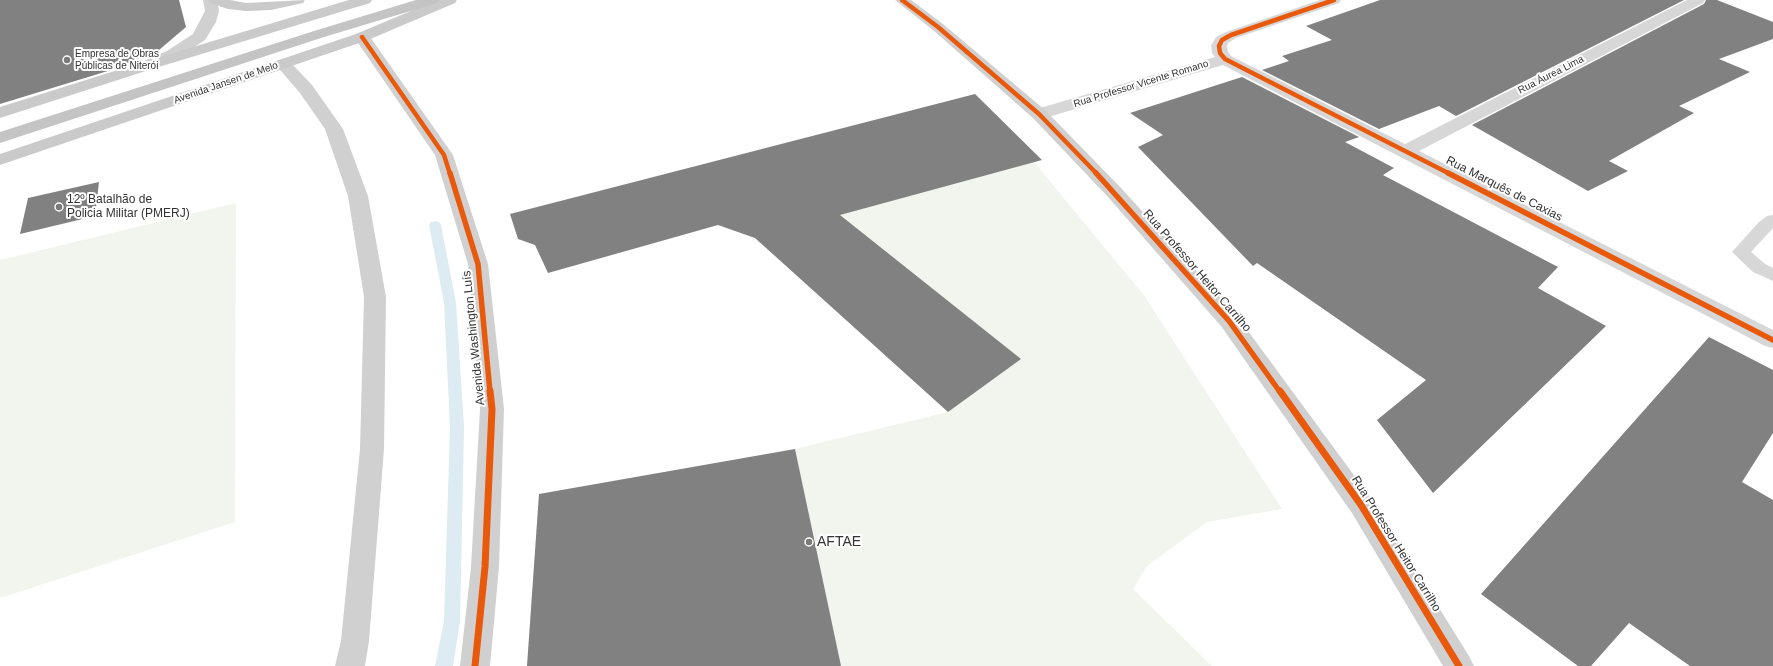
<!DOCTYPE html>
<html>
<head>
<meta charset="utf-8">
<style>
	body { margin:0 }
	canvas { display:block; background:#fff }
</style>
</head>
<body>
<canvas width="1773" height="666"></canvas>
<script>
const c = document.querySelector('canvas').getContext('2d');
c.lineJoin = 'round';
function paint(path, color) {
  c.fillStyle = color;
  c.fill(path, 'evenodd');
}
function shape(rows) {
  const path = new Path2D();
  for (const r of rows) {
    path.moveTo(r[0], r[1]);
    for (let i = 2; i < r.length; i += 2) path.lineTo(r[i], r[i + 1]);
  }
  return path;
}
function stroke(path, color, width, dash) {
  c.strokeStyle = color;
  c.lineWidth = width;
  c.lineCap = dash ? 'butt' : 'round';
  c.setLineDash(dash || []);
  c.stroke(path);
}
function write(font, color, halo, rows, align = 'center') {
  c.font = font + ' Helvetica,sans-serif';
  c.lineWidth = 4;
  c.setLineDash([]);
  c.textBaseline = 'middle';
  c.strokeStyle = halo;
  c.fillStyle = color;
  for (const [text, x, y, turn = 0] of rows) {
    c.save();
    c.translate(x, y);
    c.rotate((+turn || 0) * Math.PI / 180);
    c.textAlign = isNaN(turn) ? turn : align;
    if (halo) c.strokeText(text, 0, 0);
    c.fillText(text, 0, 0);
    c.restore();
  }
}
paint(shape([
	[1034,162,1143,294,1282,509,1207,522,1147,566,1133,589,1212,666,527,666,539,494,795,449,948,412,1020,359,839,214],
	[236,203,235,522,0,598,0,260]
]), '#f1f5ed');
paint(shape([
	[435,221,439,222,441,225,456,303,464,427,460,621,453,666,435,666,444,621,450,427,444,303,429,225,431,222,435,221]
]), '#ddebf3');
paint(shape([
	[0,0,179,0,186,27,159,50,111,70,0,104],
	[1380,0,1684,0,1456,116,1439,106,1379,129,1262,70,1289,61,1282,56,1332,40,1306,26],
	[1706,0,1717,0,1773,22,1773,39,1719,59,1750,72,1679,106,1694,113,1609,161,1628,171,1588,191,1472,125,1704,4],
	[1242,77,1359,137,1345,142,1394,168,1383,175,1558,267,1538,288,1606,326,1433,493,1377,420,1426,380,1257,263,1253,266,1138,147,1163,135,1130,113],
	[975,94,1042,160,840,215,1021,359,948,412,755,238,718,225,548,273,535,245,518,239,510,214],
	[99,182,95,216,20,234,28,198],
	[1709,337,1773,370,1773,433,1742,482,1773,500,1773,666,1690,666,1629,623,1591,666,1578,666,1481,594],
	[795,449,841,666,527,666,539,494]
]), '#818181');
paint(shape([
	[1773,215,1773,228,1751,252,1765,264,1773,268,1773,281,1753,272,1732,252,1759,222,1767,216,1773,215]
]), '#d7d7d7');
paint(shape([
	[1320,0,1341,0,1339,3,1236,38,1228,43,1227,46,1228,52,1231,56,1405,144,1687,0,1705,0,1703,3,1419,151,1773,330,1773,348,1765,346,1223,65,1045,118,1039,119,1033,118,1030,114,1033,110,1215,57,1212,53,1211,46,1216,37,1226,32,1320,0]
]), '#d7d7d7');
paint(shape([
	[203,0,217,0,219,11,216,22,205,40,179,57,156,67,150,69,144,67,142,64,144,61,167,51,193,34,205,11,203,0],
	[895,0,911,0,943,24,1045,110,1122,189,1237,316,1370,497,1469,656,1474,666,1443,666,1352,513,1221,326,1108,197,1033,118,933,30,895,0],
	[362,32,368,34,453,155,488,264,504,409,499,567,490,666,460,666,471,567,480,409,468,264,435,155,354,37,356,34,362,32],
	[283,59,289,61,312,85,343,129,368,196,386,297,384,449,369,641,365,666,335,666,341,641,360,449,364,297,348,196,325,129,300,93,275,64,277,61,283,59]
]), '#d0d0d0');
paint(shape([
	[208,0,230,0,246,3,305,0,303,3,271,10,246,11,228,9,210,3,208,0],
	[349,0,372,0,370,3,152,69,0,118,0,107,140,63,349,0],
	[437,0,457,0,455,3,368,40,0,165,0,154,356,34,437,0]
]), '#cacaca');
paint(shape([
	[416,0,439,0,437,3,324,37,0,143,0,132,314,31,416,0]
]), '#c4c4c4');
stroke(shape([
	[902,0,938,27,1039,114,1097,174],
	[1334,0,1231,35,1222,40,1219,46,1220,53,1225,59,1450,174],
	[362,37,444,155,450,174]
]), '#e8590c', 4.5);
stroke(shape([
	[450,173,478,264,490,392],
	[1096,173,1229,321,1280,392],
	[1448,173,1773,340]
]), '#e8590c', 5.5);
stroke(shape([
	[1280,391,1361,505,1459,666],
	[475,666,485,567,492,409,490,391]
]), '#e8590c', 7);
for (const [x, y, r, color] of [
	[67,60,4,"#7a7a7a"],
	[59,207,4,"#7a7a7a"],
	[809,542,4,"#7a7a7a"]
]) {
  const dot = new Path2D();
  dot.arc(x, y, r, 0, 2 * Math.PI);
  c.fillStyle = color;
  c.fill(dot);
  stroke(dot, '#fff', 1.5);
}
write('10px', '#333', '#fff', [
	["Empresa de Obras",75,54],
	["Públicas de Niterói",75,66]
], 'left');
write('10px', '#333', '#fff', [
	["Rua Áurea Lima",1551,75,-27],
	["Avenida Jansen de Melo",226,83,-19],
	["Rua Professor Vicente Romano",1141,84,-17]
]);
write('12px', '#333', '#fff', [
	["Rua Marquês de Caxias",1504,189,27],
	["Rua Professor Heitor Carrilho",1197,271,49],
	["Avenida Washington Luís",474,338,-96],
	["Rua Professor Heitor Carrilho",1396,544,58]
]);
write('12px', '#333', '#fff', [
	["12º Batalhão de",67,200],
	["Policia Militar (PMERJ)",67,214]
], 'left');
write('14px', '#333', '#fff', [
	["AFTAE",817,542]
], 'left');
</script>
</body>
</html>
